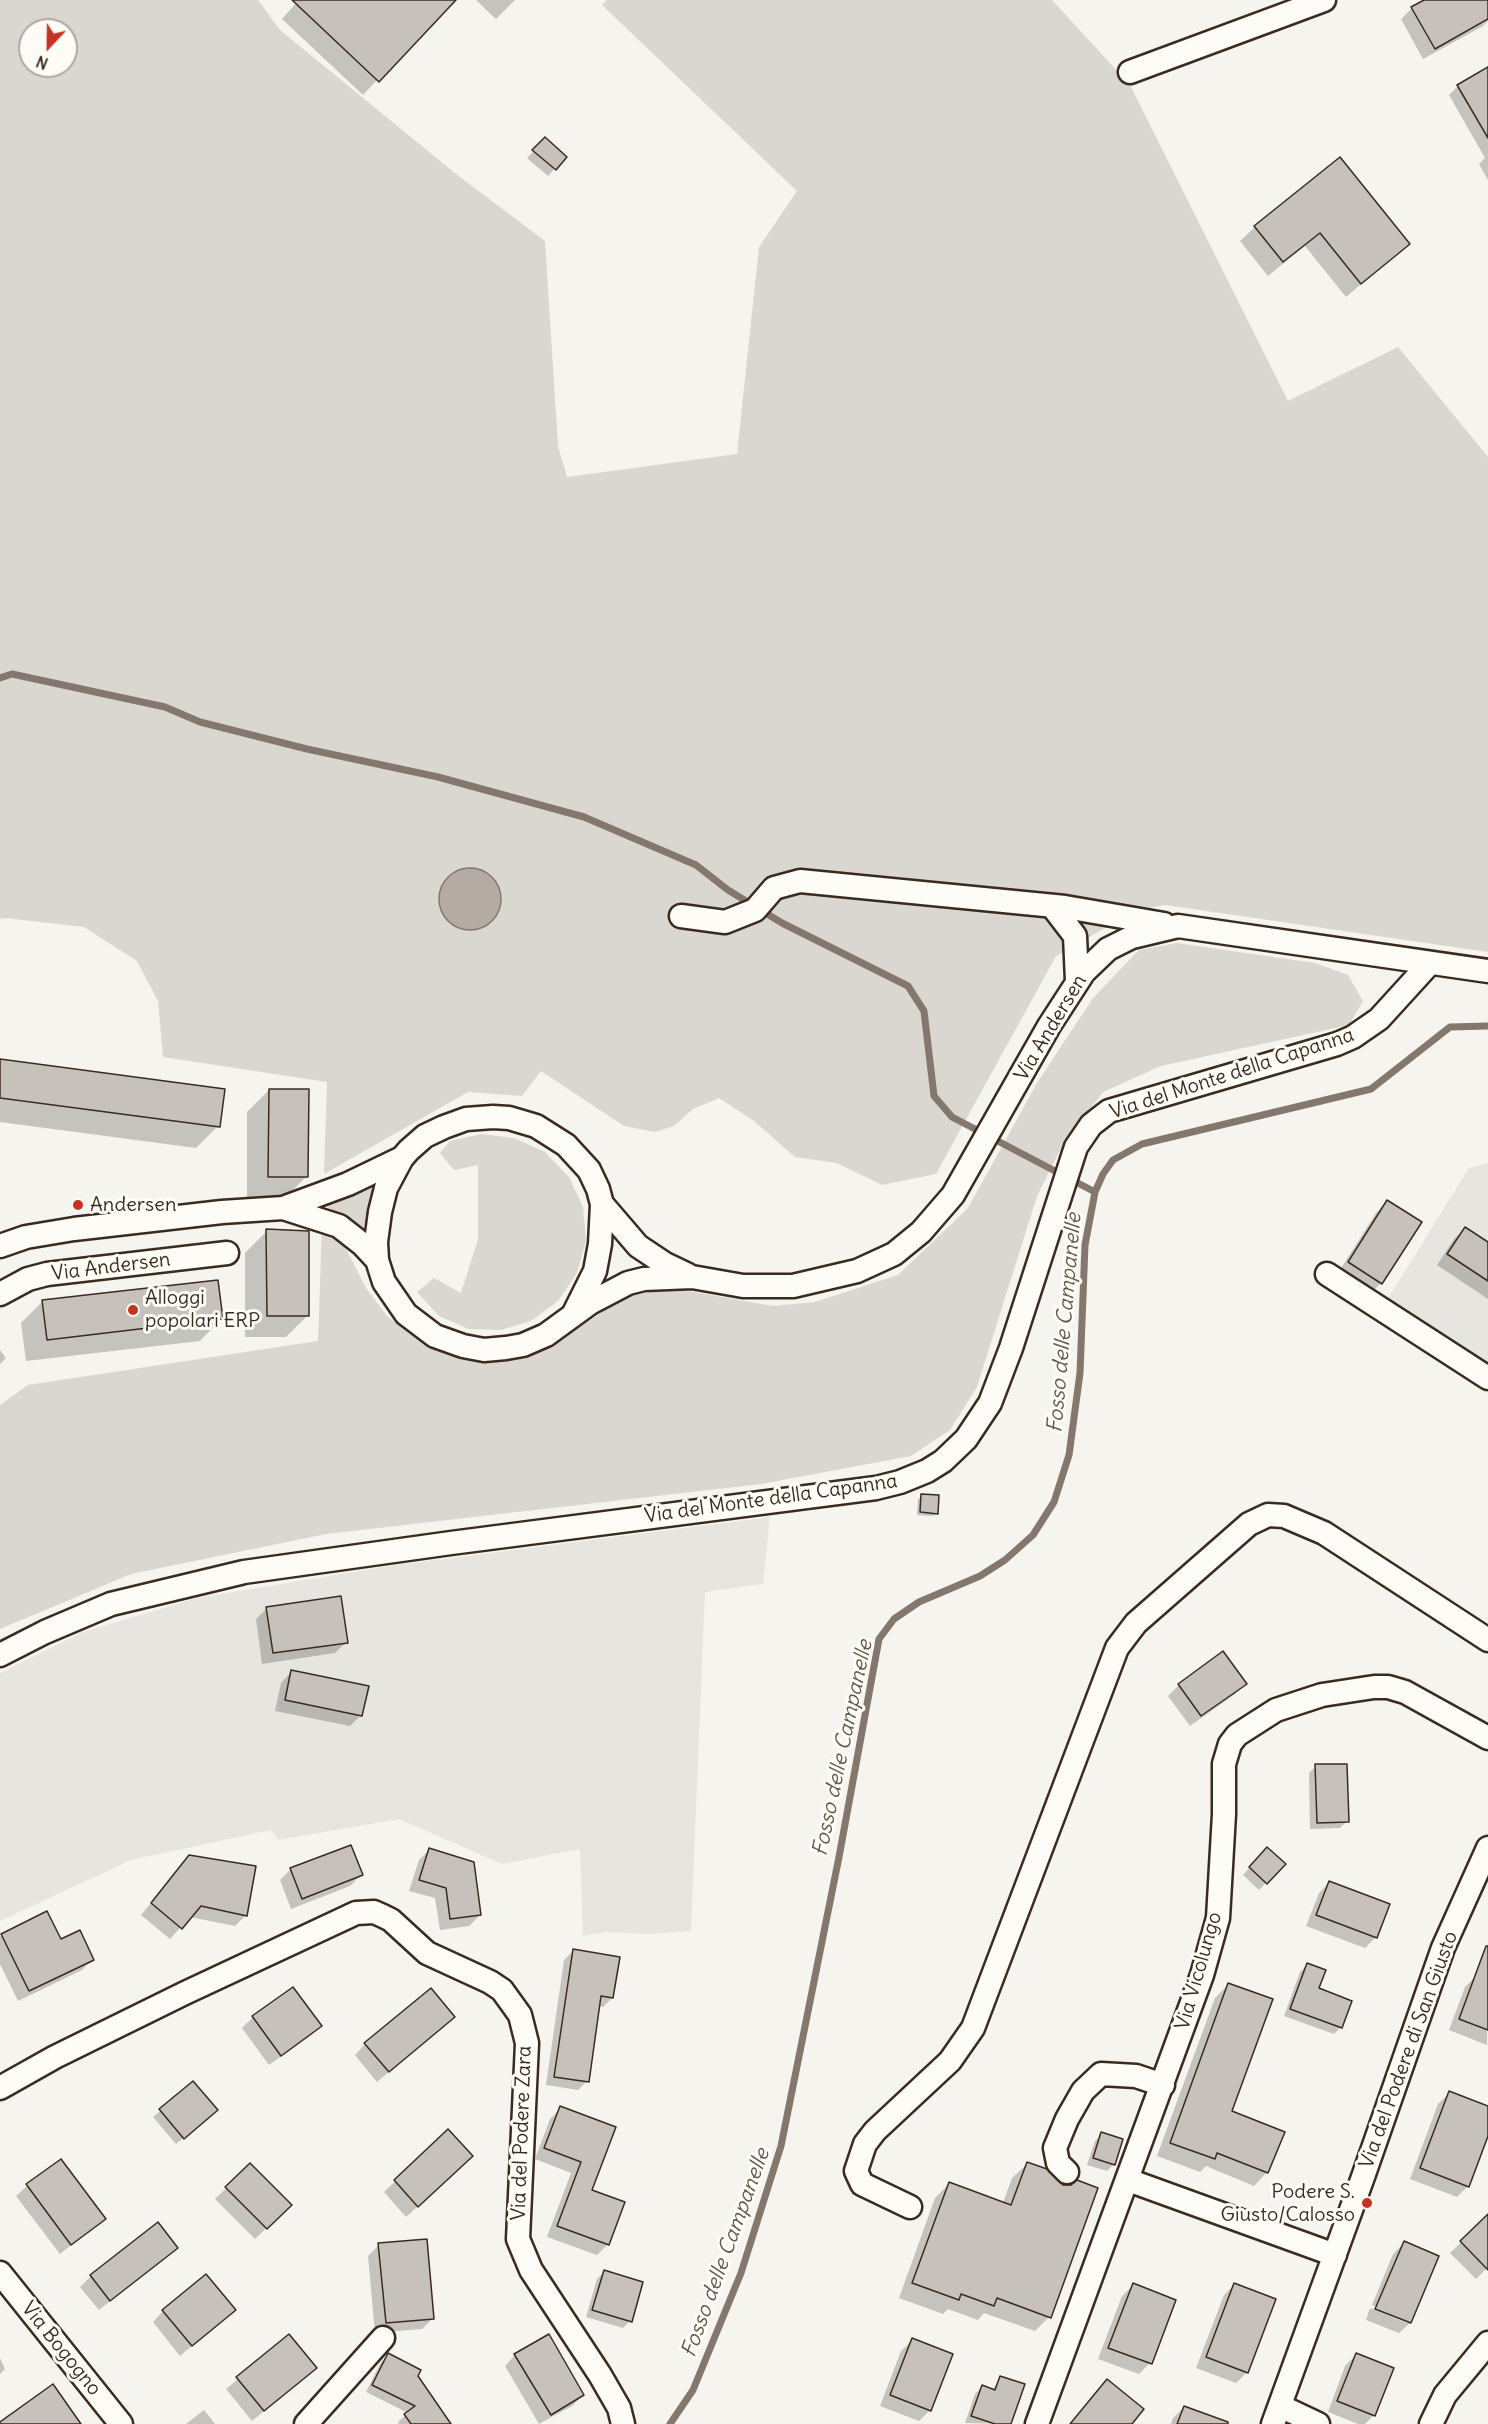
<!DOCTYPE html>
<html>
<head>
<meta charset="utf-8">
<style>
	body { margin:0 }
	#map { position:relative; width:1488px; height:2424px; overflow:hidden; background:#f5f4ee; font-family:Delius,sans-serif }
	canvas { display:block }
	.north { position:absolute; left:18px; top:18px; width:60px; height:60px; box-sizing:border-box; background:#fdfcf7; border:2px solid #afa8a0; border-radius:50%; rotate:202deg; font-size:16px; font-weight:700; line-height:24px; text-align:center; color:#3b2a1e }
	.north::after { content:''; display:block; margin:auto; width:21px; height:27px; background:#c8321e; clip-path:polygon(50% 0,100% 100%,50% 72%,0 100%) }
</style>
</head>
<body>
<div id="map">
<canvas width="1488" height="2424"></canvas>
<div class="north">N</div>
</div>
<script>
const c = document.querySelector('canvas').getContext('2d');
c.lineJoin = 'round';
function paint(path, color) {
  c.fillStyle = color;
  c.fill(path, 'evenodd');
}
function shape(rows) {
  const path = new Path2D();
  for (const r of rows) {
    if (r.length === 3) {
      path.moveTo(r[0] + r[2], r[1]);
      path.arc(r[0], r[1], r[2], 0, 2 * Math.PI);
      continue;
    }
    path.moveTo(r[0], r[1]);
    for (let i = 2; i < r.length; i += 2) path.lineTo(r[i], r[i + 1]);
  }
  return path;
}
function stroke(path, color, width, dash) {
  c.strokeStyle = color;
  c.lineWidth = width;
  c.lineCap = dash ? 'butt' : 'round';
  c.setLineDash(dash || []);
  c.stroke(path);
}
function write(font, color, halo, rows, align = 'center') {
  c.font = font + ' Delius,sans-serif';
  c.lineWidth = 6;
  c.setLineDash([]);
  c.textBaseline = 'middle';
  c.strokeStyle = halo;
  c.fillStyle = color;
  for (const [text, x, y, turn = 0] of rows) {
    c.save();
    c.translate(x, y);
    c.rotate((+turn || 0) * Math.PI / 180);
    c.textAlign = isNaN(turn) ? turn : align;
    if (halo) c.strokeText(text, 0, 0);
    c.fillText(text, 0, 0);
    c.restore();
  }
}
paint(shape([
	[1488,1163,1488,1364,1387,1300,1469,1168],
	[770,1517,763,1584,705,1592,691,1931,647,1934,606,1932,583,1936,580,1849,502,1864,399,1819,278,1840,271,1830,131,1860,0,1921,0,1673,83,1632,197,1598,389,1566]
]), '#e7e5df');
paint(shape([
	[0,0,258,0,280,30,456,174,545,241,558,446,567,477,737,454,759,247,797,191,602,5,607,0,1052,0,1130,85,1288,401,1398,347,1488,457,1488,952,1165,905,1136,910,1056,956,936,1174,882,1185,837,1163,795,1157,754,1121,719,1098,693,1109,674,1126,655,1132,624,1126,541,1071,522,1096,468,1092,324,1174,327,1082,163,1057,158,1001,137,961,84,927,5,918,0,919],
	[30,30,66,30,66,66,30,66],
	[1177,943,1315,963,1348,975,1363,1001,1349,1025,1161,1066,1103,1092,1063,1144,1037,1196,977,1387,950,1430,911,1456,761,1484,326,1534,131,1574,0,1629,0,1405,28,1385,318,1341,322,1227,341,1239,366,1288,387,1316,417,1339,436,1351,459,1359,488,1363,528,1358,560,1341,624,1297,672,1288,773,1306,815,1302,898,1275,968,1208,1037,1083,1093,998,1139,950],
	[481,1134,514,1138,545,1152,569,1177,583,1207,586,1241,577,1273,558,1301,531,1321,501,1330,469,1329,439,1316,417,1292,434,1278,461,1293,478,1239,478,1165,454,1170,440,1153,450,1141],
	[377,1183,369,1208,367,1230,326,1206]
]), '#dad6d0');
const water = shape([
	[470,899,31]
]);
paint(water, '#b4aca4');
stroke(water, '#84786e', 1.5);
paint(shape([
	[299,0,452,0,363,95,282,19],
	[476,0,515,0,496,19],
	[1427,0,1485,0,1488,5,1488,21,1483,26,1423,59,1401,19,1412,8],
	[1488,69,1488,180,1479,164,1485,158,1449,95,1458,86],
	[545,139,565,157,548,176,527,158],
	[1339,159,1408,244,1346,297,1305,246,1268,276,1240,241,1255,227],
	[0,1061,218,1126,196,1148,0,1122],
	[269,1090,307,1176,285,1198,247,1198,247,1112],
	[1387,1202,1381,1283,1370,1294,1338,1273,1376,1213],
	[1465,1229,1488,1243,1488,1299,1437,1265,1454,1239],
	[267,1231,308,1315,286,1337,245,1337,245,1253],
	[43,1301,221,1319,200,1341,26,1361,21,1323],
	[0,1350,6,1358,0,1364],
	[922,1496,937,1513,933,1516,917,1515,918,1499],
	[267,1608,346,1642,335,1653,262,1664,256,1619],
	[1223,1653,1245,1684,1234,1695,1190,1726,1168,1696,1179,1685],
	[291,1672,361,1715,350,1726,275,1711,281,1683],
	[1316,1766,1347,1821,1340,1828,1310,1829,1309,1773],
	[430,1849,480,1915,469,1926,440,1930,435,1898,409,1891,419,1860],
	[1260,1856,1284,1864,1259,1890,1243,1875],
	[189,1857,246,1915,235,1926,190,1917,170,1939,141,1915],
	[291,1869,361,1875,350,1886,291,1909,280,1880],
	[1330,1882,1376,1937,1365,1948,1306,1926,1319,1893],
	[2,1935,60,1941,93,1959,82,1970,18,2001,0,1964,0,1937],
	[573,1951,612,1998,603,2007,598,2006,587,2081,578,2090,546,2085,564,1960],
	[1307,1965,1317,1989,1341,2027,1334,2034,1284,2016,1300,1972],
	[1476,1976,1488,1980,1487,2045,1449,2030,1465,1987],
	[1229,1984,1230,2112,1267,2172,1254,2186,1206,2166,1200,2172,1157,2156,1215,1998],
	[253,2017,320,2026,309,2037,269,2065,242,2028],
	[453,2017,377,2082,355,2055,365,2044],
	[193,2083,209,2117,176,2144,153,2117],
	[1449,2093,1488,2107,1488,2132,1468,2186,1457,2197,1410,2179,1438,2104],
	[561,2108,614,2127,591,2191,608,2244,597,2255,547,2237,571,2173,535,2159,550,2119],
	[448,2131,460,2167,406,2217,384,2192],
	[1102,2134,1114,2164,1107,2171,1087,2165,1095,2141],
	[1027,2164,1049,2317,1035,2331,984,2313,978,2320,948,2309,943,2314,899,2298,935,2198,949,2184,1003,2203,1012,2178],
	[250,2165,290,2205,255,2239,215,2199],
	[27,2186,104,2219,60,2254,16,2196],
	[1488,2216,1488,2267,1476,2279,1450,2253],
	[1404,2243,1437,2257,1410,2323,1399,2333,1366,2320,1370,2308,1407,2323,1407,2320,1372,2305,1393,2254],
	[379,2245,433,2318,422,2329,375,2333,368,2256],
	[176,2248,99,2310,80,2287,91,2276],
	[604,2272,630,2321,623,2328,586,2317,597,2279],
	[1235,2284,1274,2300,1246,2373,1236,2383,1196,2368,1224,2295],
	[1133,2285,1150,2363,1139,2374,1098,2359,1122,2296],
	[234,2310,180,2356,153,2322,163,2311],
	[289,2336,315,2368,252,2421,226,2389],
	[912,2340,930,2410,919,2421,880,2406,901,2351],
	[388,2355,417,2376,449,2424,399,2424,398,2422,408,2413,366,2392,381,2362],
	[515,2355,583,2395,572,2406,539,2424,505,2366],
	[1356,2355,1374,2415,1365,2424,1358,2424,1328,2412,1345,2366],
	[0,2358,5,2369,0,2374],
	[1001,2378,1009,2424,965,2423,975,2394,982,2387,992,2390],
	[1184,2407,1229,2424,1171,2424,1173,2418],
	[204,2410,215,2424,186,2424]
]), '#0003');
stroke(shape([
	[0,678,12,674,165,707,200,722,307,749,438,777,584,817,696,865,728,890,782,923,908,986,924,1011,934,1096,952,1117,1095,1192],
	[670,2424,693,2390,741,2273,781,2146,839,1857,879,1639,894,1619,919,1602,980,1576,1005,1560,1033,1535,1054,1502,1069,1455,1080,1373,1085,1245,1095,1192,1103,1174,1113,1160,1142,1144,1371,1089,1450,1027,1488,1026]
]), '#84786e', 7);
const building = shape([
	[292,0,456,0,379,82,292,0],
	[1424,0,1488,0,1488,19,1435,49,1411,7,1424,0],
	[1488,67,1488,138,1457,85,1488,67],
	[545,137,567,157,556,170,532,150,545,137],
	[1340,157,1410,244,1361,284,1320,233,1283,262,1254,226,1340,157],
	[0,1059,225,1089,220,1127,0,1098,0,1059],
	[269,1089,309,1089,308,1177,268,1177,269,1089],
	[1387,1200,1422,1222,1382,1284,1348,1262,1387,1200],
	[1465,1227,1488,1242,1488,1281,1447,1254,1465,1227],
	[266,1229,309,1231,309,1316,267,1316,266,1229],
	[218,1280,223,1319,47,1340,42,1300,218,1280],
	[921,1494,939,1495,938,1514,920,1512,921,1494],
	[341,1596,348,1643,273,1653,266,1607,341,1596],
	[1223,1651,1247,1684,1201,1716,1178,1684,1223,1651],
	[291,1670,369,1686,362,1716,285,1700,291,1670],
	[1315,1764,1347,1764,1349,1822,1317,1823,1315,1764],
	[351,1845,363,1875,302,1899,290,1868,351,1845],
	[1267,1847,1286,1864,1267,1884,1249,1867,1267,1847],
	[429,1848,474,1862,481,1915,450,1919,446,1888,419,1880,429,1848],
	[189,1855,256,1866,247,1916,201,1906,182,1929,151,1903,189,1855],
	[1329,1881,1390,1904,1377,1938,1316,1915,1329,1881],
	[47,1911,61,1939,80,1930,94,1960,29,1991,1,1934,47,1911],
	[1486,1946,1488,1946,1488,2030,1459,2019,1486,1946],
	[573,1949,620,1957,613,1998,601,1996,589,2082,554,2077,573,1949],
	[1307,1963,1326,1970,1319,1988,1352,2001,1342,2028,1290,2009,1307,1963],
	[1228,1983,1273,1999,1232,2111,1285,2132,1268,2173,1217,2153,1215,2159,1170,2143,1228,1983],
	[293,1987,322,2026,281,2056,252,2016,293,1987],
	[431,1988,455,2017,389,2072,364,2043,431,1988],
	[193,2081,218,2110,184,2139,159,2109,193,2081],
	[1449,2091,1488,2106,1488,2136,1469,2187,1420,2168,1449,2091],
	[560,2106,616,2127,592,2190,625,2202,609,2245,557,2226,581,2162,544,2148,560,2106],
	[448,2129,473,2156,418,2207,394,2180,448,2129],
	[1101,2132,1123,2139,1115,2165,1093,2158,1101,2132],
	[61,2159,106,2219,71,2245,26,2184,61,2159],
	[1027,2162,1047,2169,1063,2185,1071,2185,1077,2180,1098,2188,1051,2318,997,2298,994,2306,961,2294,959,2300,912,2283,949,2182,1011,2205,1027,2162],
	[250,2163,292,2205,267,2229,225,2187,250,2163],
	[1488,2214,1488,2270,1460,2241,1488,2214],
	[158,2222,178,2248,110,2301,90,2275,158,2222],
	[427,2239,434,2319,386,2323,378,2243,427,2239],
	[1404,2241,1439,2256,1411,2323,1375,2309,1404,2241],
	[604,2270,643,2282,632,2322,592,2310,604,2270],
	[206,2274,236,2310,192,2346,162,2310,206,2274],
	[1133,2283,1176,2300,1152,2364,1108,2348,1133,2283],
	[1234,2283,1276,2299,1248,2373,1206,2357,1234,2283],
	[289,2334,317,2368,264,2411,236,2377,289,2334],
	[549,2334,584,2395,551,2415,514,2354,549,2334],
	[912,2338,953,2354,931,2411,890,2395,912,2338],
	[388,2353,421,2370,418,2376,451,2424,411,2424,404,2414,415,2406,372,2385,388,2353],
	[1356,2353,1394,2368,1375,2416,1337,2401,1356,2353],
	[1000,2376,1025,2384,1011,2424,995,2424,971,2416,982,2385,995,2390,1000,2376],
	[1107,2379,1144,2409,1132,2424,1070,2424,1107,2379],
	[53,2384,81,2424,0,2424,0,2422,53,2384],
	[1184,2406,1228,2422,1228,2424,1177,2424,1184,2406]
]);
paint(building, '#c7c1bb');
stroke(building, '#3b2a1e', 1.5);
const minor = shape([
	[1130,72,1324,0],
	[1052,906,1075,936,1077,981],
	[681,916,725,922,755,910,774,888,800,881,1065,907,1164,924],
	[602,1204,638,1246,665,1264,688,1275],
	[283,1208,339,1226,362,1244,377,1260],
	[0,1246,26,1237,74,1229,222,1212,283,1208,348,1184,402,1158],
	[1327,1274,1488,1378],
	[0,1294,28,1279,47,1274,227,1253],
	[574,1313,595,1271,600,1244,602,1204,598,1189,589,1170,566,1145,536,1126,509,1118,493,1117,466,1119,444,1127,425,1136,409,1150,402,1158,386,1188,380,1212,376,1242,377,1260,384,1282,406,1314,435,1336,463,1346,484,1350,506,1348,523,1345,546,1335,590,1303,628,1283,644,1279,692,1277,743,1286,793,1286,857,1271,894,1254,921,1232,953,1195,1049,1026,1084,972,1108,949,1132,937,1178,926,1488,971],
	[0,1655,45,1632,111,1604,244,1572,451,1543,876,1488,900,1482,927,1471,943,1461,966,1439,990,1403,1011,1348,1076,1147,1091,1125,1109,1111,1337,1044,1353,1037,1379,1019,1430,963],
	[0,2088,55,2057,185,1993,356,1913,374,1912,383,1916,391,1920,427,1953,490,1982,502,1990,520,2015,527,2043,518,2239,531,2270,600,2375,619,2408,623,2424],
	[1067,2172,1058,2163,1055,2148,1067,2119,1083,2091,1101,2074,1136,2076,1163,2085],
	[1128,2180,1335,2255],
	[910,2207,862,2184,856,2171,865,2144,875,2131,950,2061,973,2028,1117,1648,1136,1623,1249,1524,1268,1515,1284,1516,1324,1533,1488,1640],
	[0,2273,121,2424],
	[1280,2406,1318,2424],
	[306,2424,383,2338],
	[1037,2424,1202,1975,1218,1918,1224,1814,1224,1764,1230,1744,1237,1735,1276,1710,1322,1695,1374,1687,1388,1687,1405,1692,1488,1738],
	[1273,2424,1363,2177,1443,1948,1488,1848],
	[1431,2424,1445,2395,1488,2343]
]);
stroke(minor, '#3b2a1e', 27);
stroke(minor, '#fdfcf7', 22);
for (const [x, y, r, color] of [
	[78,1205,6,"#c8321e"],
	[133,1310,6,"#c8321e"],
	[1367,2203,6,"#c8321e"]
]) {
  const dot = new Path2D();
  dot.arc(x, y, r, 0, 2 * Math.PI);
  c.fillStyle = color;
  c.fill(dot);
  stroke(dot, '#fdfcf7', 2);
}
write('20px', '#3b2a1e', '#fdfcf7', [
	["Via Andersen",1051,1028,-59],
	["Via del Monte della Capanna",1232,1074,-18],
	["Via Andersen",111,1267,-7],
	["Via del Monte della Capanna",771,1499,-8],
	["Via Vicolungo",1199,1971,-74],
	["Via del Podere di San Giusto",1409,2050,-70],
	["Via del Podere Zara",522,2133,-88],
	["Via Bogogno",61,2349,51]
]);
write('20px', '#3b2a1e', '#fdfcf7', [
	["Andersen",90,1205],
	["Alloggi",145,1298],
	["popolari ERP",145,1321],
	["Podere S.",1355,2192,"right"],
	["Giusto/Calosso",1355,2215,"right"]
], 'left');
write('italic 21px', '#65584d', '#fdfcf7', [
	["Fosso delle Campanelle",1065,1323,-85],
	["Fosso delle Campanelle",843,1748,-78],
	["Fosso delle Campanelle",726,2253,-70]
]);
</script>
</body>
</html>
